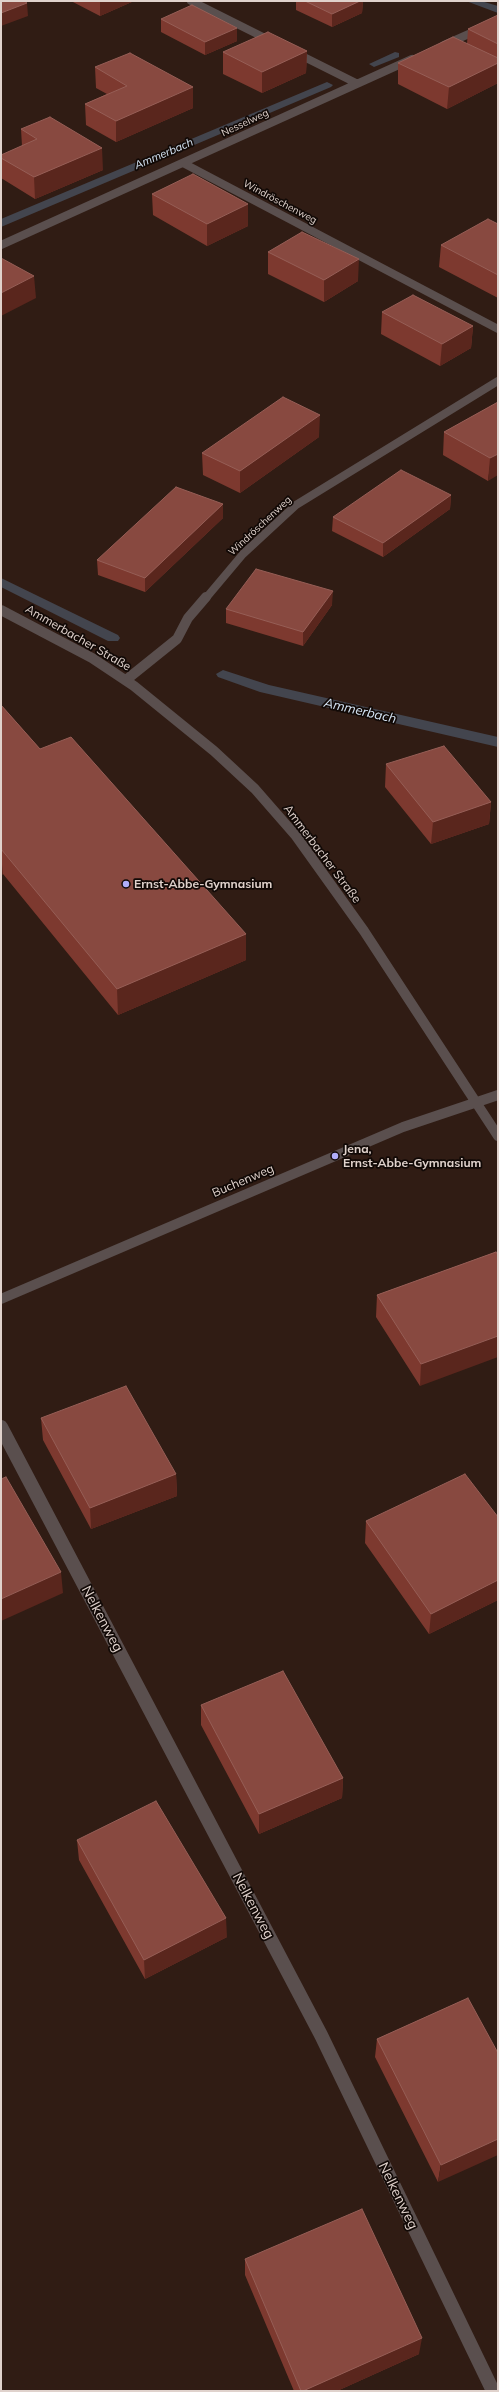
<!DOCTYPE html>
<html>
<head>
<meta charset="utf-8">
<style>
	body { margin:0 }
	#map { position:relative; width:499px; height:2392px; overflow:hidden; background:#301c14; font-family:Mulish,sans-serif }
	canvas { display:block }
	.frame { position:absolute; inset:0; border:2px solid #e0d2cc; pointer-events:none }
</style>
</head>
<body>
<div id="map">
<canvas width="499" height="2392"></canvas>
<div class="frame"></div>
</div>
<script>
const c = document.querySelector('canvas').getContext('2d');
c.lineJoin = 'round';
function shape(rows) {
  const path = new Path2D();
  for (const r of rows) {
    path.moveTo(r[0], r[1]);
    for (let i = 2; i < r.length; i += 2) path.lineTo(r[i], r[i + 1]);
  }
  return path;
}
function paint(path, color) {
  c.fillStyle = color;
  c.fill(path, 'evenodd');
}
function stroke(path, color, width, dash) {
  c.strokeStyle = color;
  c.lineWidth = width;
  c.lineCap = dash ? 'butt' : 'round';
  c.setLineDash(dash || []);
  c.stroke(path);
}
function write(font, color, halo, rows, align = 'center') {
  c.font = font + ' Mulish,sans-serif';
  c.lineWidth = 3.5;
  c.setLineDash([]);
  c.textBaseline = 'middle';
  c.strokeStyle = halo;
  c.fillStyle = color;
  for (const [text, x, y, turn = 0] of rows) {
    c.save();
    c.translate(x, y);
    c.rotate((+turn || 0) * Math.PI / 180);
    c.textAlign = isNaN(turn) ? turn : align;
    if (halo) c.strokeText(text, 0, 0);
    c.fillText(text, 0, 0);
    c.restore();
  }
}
paint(shape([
	[466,1,481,1,498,6,498,13,466,1],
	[395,52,399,53,399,57,374,67,369,64,395,52],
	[327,82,333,85,331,87,1,227,1,219,327,82],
	[1,578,118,635,120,638,118,641,108,641,1,587,1,578],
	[223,670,269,685,498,737,498,747,260,692,218,677,216,674,223,670]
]), '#43454e');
stroke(shape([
	[191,1,273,42],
	[444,45,498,21],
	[294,52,356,83],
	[183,163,498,329],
	[1,245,412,59],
	[206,598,243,554,296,505,498,381]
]), '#5a4f4e', 8);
stroke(shape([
	[1,610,92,658,134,686,214,751,255,789,296,836,364,931,498,1136],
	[126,680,177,639,188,618,206,597],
	[1,1299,403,1127,498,1095]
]), '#5a4f4e', 10);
stroke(shape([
	[1,1427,321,2035,493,2391]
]), '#5a4f4e', 14);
paint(shape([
	[71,1,134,1,100,16],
	[296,1,363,1,362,13,332,27,296,10],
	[498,15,498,83,447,109,398,84,398,63,467,44,468,29],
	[161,19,237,41,205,55,161,32],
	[307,51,306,73,262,93,223,74,223,52],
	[95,67,193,108,116,142,86,125,85,104,107,94,96,88],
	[21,129,103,170,35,199,1,178,1,155,22,146],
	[152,194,248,226,207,246,153,215],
	[498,224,498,298,439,267,441,245],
	[268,252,358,281,324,302,268,274],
	[382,312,473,326,471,348,440,366,381,334],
	[498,402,488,481,443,455,444,432],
	[319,437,240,493,203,475,202,453],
	[451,495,450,509,383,557,332,531,333,517],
	[223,504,223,518,145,592,98,575,97,560],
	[332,605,303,646,226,623,226,609],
	[1,705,40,749,246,934,246,960,118,1015,3,874,1,875],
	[386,764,491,802,489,824,431,844,385,787],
	[496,1252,420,1386,376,1317,377,1295],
	[41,1418,176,1474,177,1496,91,1529,43,1440],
	[498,1517,498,1600,429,1634,365,1543,366,1521],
	[201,1705,343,1778,342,1798,259,1834,201,1725],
	[77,1840,227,1937,145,1979,79,1860],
	[468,1998,438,2182,375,2057,377,2039],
	[245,2259,419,2354,337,2391,294,2391,245,2275]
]), '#7d392f');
paint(shape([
	[100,1,134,1,100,16],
	[360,1,363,1,362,13,332,27,332,14],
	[27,3,28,16,1,26,1,13],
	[237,28,237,41,205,55,205,42],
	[307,51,306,73,262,93,262,72],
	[498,63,498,83,447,109,449,87],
	[193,87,193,108,116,142,116,121],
	[102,148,103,170,35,199,34,177],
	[248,204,248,226,207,246,207,224],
	[359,259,358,281,324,302,324,280],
	[34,276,36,298,1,316,1,293],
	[473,326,471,348,440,366,442,344],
	[320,415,319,437,240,493,240,471],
	[498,454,498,475,488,481,490,458],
	[451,495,450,509,383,557,383,543],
	[223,504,223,518,145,592,145,578],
	[333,591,332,605,303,646,303,632],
	[491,802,489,824,431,844,433,822],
	[1,855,3,874,1,875],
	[246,934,246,960,118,1015,117,989],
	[498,1336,498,1357,420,1386,421,1364],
	[176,1474,177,1496,91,1529,90,1508],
	[61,1572,63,1593,1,1621,1,1599],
	[498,1580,498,1600,429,1634,431,1614],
	[343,1778,342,1798,259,1834,259,1814],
	[226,1918,227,1937,145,1979,144,1960],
	[498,2139,498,2155,438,2182,441,2165],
	[422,2338,419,2354,337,2391,303,2391]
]), '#5a261d');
const building = shape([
	[1,1,24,1,27,3,1,13,1,1],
	[305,1,360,1,332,14,305,1],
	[192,5,237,28,205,42,161,19,192,5],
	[498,15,498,44,468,29,498,15],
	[268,32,307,51,262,72,223,52,268,32],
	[453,37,498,58,498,63,449,87,398,63,453,37],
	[130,53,193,87,116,121,85,104,127,86,95,67,130,53],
	[50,117,102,148,34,177,1,158,1,155,37,139,21,129,50,117],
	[193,174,248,204,207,224,152,194,193,174],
	[488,219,498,224,498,275,441,245,488,219],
	[302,232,359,259,324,280,268,252,302,232],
	[1,258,34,276,1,293,1,258],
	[413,295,473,326,442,344,382,312,413,295],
	[283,397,320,415,240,471,202,453,283,397],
	[498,402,498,454,490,458,444,432,498,402],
	[401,470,451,495,383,543,333,517,401,470],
	[176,487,223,504,145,578,97,560,176,487],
	[256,569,333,591,303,632,226,609,256,569],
	[1,705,40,749,71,737,246,934,117,989,1,849,1,705],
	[444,746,491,802,433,822,386,764,444,746],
	[496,1252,498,1255,498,1336,421,1364,377,1295,496,1252],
	[126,1386,176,1474,90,1508,41,1418,126,1386],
	[465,1474,498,1517,498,1580,431,1614,366,1521,465,1474],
	[6,1477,61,1572,1,1599,1,1479,6,1477],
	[283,1671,343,1778,259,1814,201,1705,283,1671],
	[156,1801,226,1918,144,1960,77,1840,156,1801],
	[468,1998,498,2053,498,2139,441,2165,377,2039,468,1998],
	[362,2209,422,2338,303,2391,301,2391,245,2259,362,2209]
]);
paint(building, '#884940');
stroke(building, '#965e56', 1);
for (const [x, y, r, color] of [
	[126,884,4,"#b0aefa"],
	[335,1156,4,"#b0aefa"]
]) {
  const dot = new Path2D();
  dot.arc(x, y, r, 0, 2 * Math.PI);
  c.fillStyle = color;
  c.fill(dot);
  stroke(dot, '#110906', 1.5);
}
write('10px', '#e0d2cc', '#110906', [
	["Nesselweg",245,123,-25],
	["Windröschenweg",280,202,28],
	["Windröschenweg",260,526,-43]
]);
write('italic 11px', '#d7e6f6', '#110906', [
	["Ammerbach",164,154,-23]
]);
write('12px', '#e0d2cc', '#110906', [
	["Ammerbacher Straße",78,638,30],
	["Ammerbacher Straße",322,854,53],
	["Buchenweg",243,1181,-23]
]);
write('bold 12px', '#e0d2cc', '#110906', [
	["Ernst-Abbe-Gymnasium",134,884],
	["Jena,",343,1149],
	["Ernst-Abbe-Gymnasium",343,1163]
], 'left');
write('italic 13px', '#d7e6f6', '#110906', [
	["Ammerbach",360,711,13]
]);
write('14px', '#e0d2cc', '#110906', [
	["Nelkenweg",102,1619,62],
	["Nelkenweg",253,1906,62],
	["Nelkenweg",398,2196,64]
]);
</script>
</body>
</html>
